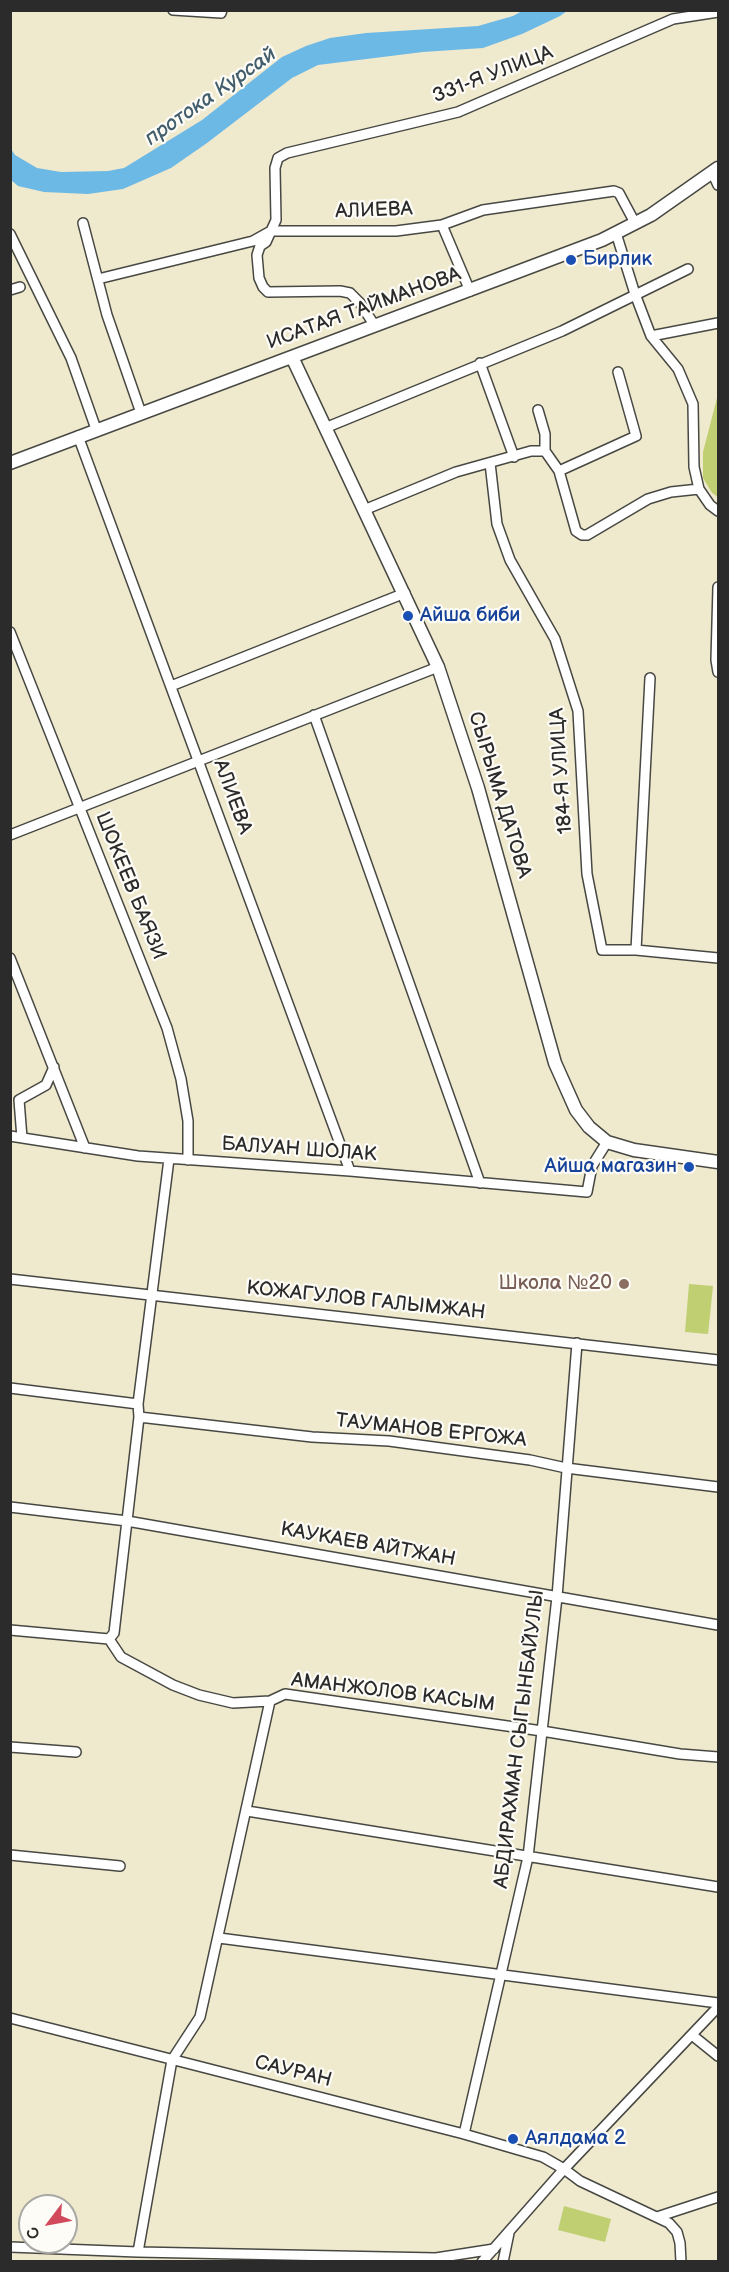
<!DOCTYPE html>
<html>
<head>
<meta charset="utf-8">
<style>
	body { margin:0 }
	#map { position:relative; width:729px; height:2272px; overflow:hidden; background:#efe9ce; font-family:"Balsamiq Sans",sans-serif }
	canvas { display:block }
	.frame { position:absolute; inset:0; border:12px solid #2b2b2b; pointer-events:none }
	.north { position:absolute; left:18px; top:2194px; width:60px; height:60px; box-sizing:border-box; background:#fdfcf7; border:2px solid #a9a8a5; border-radius:50%; rotate:238deg; font-size:16px; font-weight:700; line-height:24px; text-align:center; color:#2b2b2b }
	.north::after { content:''; display:block; margin:auto; width:21px; height:27px; background:#d1495b; clip-path:polygon(50% 0,100% 100%,50% 72%,0 100%) }
</style>
</head>
<body>
<div id="map">
<canvas width="729" height="2272"></canvas>
<div class="frame"></div>
<div class="north">С</div>
</div>
<script>
const c = document.querySelector('canvas').getContext('2d');
c.lineJoin = 'round';
function paint(path, color) {
  c.fillStyle = color;
  c.fill(path, 'evenodd');
}
function shape(rows) {
  const path = new Path2D();
  for (const r of rows) {
    path.moveTo(r[0], r[1]);
    for (let i = 2; i < r.length; i += 2) path.lineTo(r[i], r[i + 1]);
  }
  return path;
}
function stroke(path, color, width, dash) {
  c.strokeStyle = color;
  c.lineWidth = width;
  c.lineCap = dash ? 'butt' : 'round';
  c.setLineDash(dash || []);
  c.stroke(path);
}
function write(font, color, halo, rows, align = 'center') {
  c.font = font + ' "Balsamiq Sans",sans-serif';
  c.lineWidth = 4.5;
  c.setLineDash([]);
  c.textBaseline = 'middle';
  c.strokeStyle = halo;
  c.fillStyle = color;
  for (const [text, x, y, turn = 0] of rows) {
    c.save();
    c.translate(x, y);
    c.rotate((+turn || 0) * Math.PI / 180);
    c.textAlign = isNaN(turn) ? turn : align;
    if (halo) c.strokeText(text, 0, 0);
    c.fillText(text, 0, 0);
    c.restore();
  }
}
paint(shape([
	[718,394,718,497,712,493,703,478,703,452],
	[689,1284,713,1286,708,1334,685,1332],
	[564,2206,611,2219,605,2242,558,2230]
]), '#c0cf71');
paint(shape([
	[522,11,567,11,560,16,522,34,483,48,423,52,318,65,292,78,207,143,171,168,123,189,88,194,44,192,18,186,11,180,11,149,15,155,37,168,61,172,108,171,124,168,202,120,282,57,306,46,330,38,366,33,478,26,513,16]
]), '#6db9e6');
const minor = shape([
	[173,10,221,13,222,10],
	[712,172,718,185],
	[83,223,107,315,141,413],
	[442,225,470,291],
	[616,233,635,294,651,336,678,369,693,404,694,467,699,489,710,505,718,511],
	[10,234,71,358,96,429],
	[98,279,253,241,271,231,396,231,442,225,483,210,614,191,619,193,635,223],
	[10,290,20,287],
	[375,326,360,303,350,293,340,291,268,292,263,287,259,278,257,255,260,246,266,242,276,220,275,168,278,158,287,153,458,112,673,19,718,12],
	[651,336,718,323],
	[480,363,514,457],
	[538,410,545,434,545,451,559,471,576,531,582,535,587,535,648,499,671,492,699,489],
	[325,428,562,331,688,269],
	[78,436,350,1171],
	[490,463,497,524,510,560,555,639,578,711,587,874,602,950,636,950,718,958],
	[559,471,636,436,618,372],
	[364,510,456,472,531,451,545,451],
	[718,587,716,660,718,672],
	[10,632,167,1028,181,1079,188,1121,188,1160],
	[171,686,405,593],
	[314,715,480,1183],
	[10,835,438,667],
	[636,950,650,678],
	[10,958,85,1148],
	[10,1136,138,1156,350,1171,587,1192,592,1166,607,1142],
	[22,1138,19,1100,46,1085,54,1067],
	[10,1279,718,1360],
	[10,1388,138,1404],
	[139,1417,312,1437,389,1441,530,1460,566,1468,718,1487],
	[10,1507,127,1521,718,1625],
	[10,1630,109,1639,121,1657,173,1685,199,1695,233,1703,270,1701,285,1694,542,1731,680,1754,718,1757],
	[109,1639,114,1633,139,1417,138,1404,169,1159],
	[10,1747,76,1752],
	[247,1811,718,1887],
	[10,1855,120,1866],
	[219,1938,718,2003],
	[10,2018,464,2134,543,2157,564,2169,580,2181,669,2223,677,2232,680,2243,681,2262],
	[692,2035,718,2056],
	[464,2134,528,1857,557,1597,577,1343],
	[657,2217,718,2197],
	[10,2247,138,2252,436,2258,494,2249],
	[138,2252,172,2060,200,2017,270,1701],
	[482,2262,564,2169,718,2007],
	[503,2262,509,2233]
]);
const tertiary = shape([
	[292,357,438,667,478,788,555,1063,576,1110,589,1127,607,1142,634,1150,718,1162],
	[10,463,602,240,651,215,718,168]
]);
stroke(minor, '#484843', 12);
stroke(tertiary, '#484843', 15);
stroke(minor, '#fff', 9);
stroke(tertiary, '#fff', 12);
for (const [x, y, r, color] of [
	[571,260,6,"#1a4fb4"],
	[408,616,6,"#1a4fb4"],
	[689,1167,6,"#1a4fb4"],
	[624,1284,6,"#8d6e63"],
	[513,2139,6,"#1a4fb4"]
]) {
  const dot = new Path2D();
  dot.arc(x, y, r, 0, 2 * Math.PI);
  c.fillStyle = color;
  c.fill(dot);
  stroke(dot, '#fdfcf7', 2);
}
write('20px', '#2b2b2b', '#fdfcf7', [
	["331-Я УЛИЦА",493,75,-21],
	["АЛИЕВА",374,211,-2],
	["ИСАТАЯ ТАЙМАНОВА",364,309,-20],
	["184-Я УЛИЦА",562,771,-94],
	["СЫРЫМА ДАТОВА",499,795,73],
	["АЛИЕВА",232,797,70],
	["ШОКЕЕВ БАЯЗИ",130,886,68],
	["БАЛУАН ШОЛАК",299,1150,4],
	["КОЖАГУЛОВ ГАЛЫМЖАН",366,1301,6],
	["ТАУМАНОВ ЕРГОЖА",431,1431,6],
	["КАУКАЕВ АЙТЖАН",368,1545,10],
	["АМАНЖОЛОВ КАСЫМ",393,1693,7],
	["АБДИРАХМАН СЫГЫНБАЙУЛЫ",520,1739,-83],
	["САУРАН",293,2072,14]
]);
write('20px', '#164399', '#fdfcf7', [
	["Бирлик",583,260],
	["Айша биби",420,616],
	["Айша магазин",677,1167,"right"],
	["Аялдама 2",525,2139]
], 'left');
write('20px', '#785e54', '#fdfcf7', [
	["Школа №20",612,1284]
], 'right');
write('italic 21px', '#425d6c', '#fdfcf7', [
	["протока Курсай",211,97,-35]
]);
</script>
</body>
</html>
